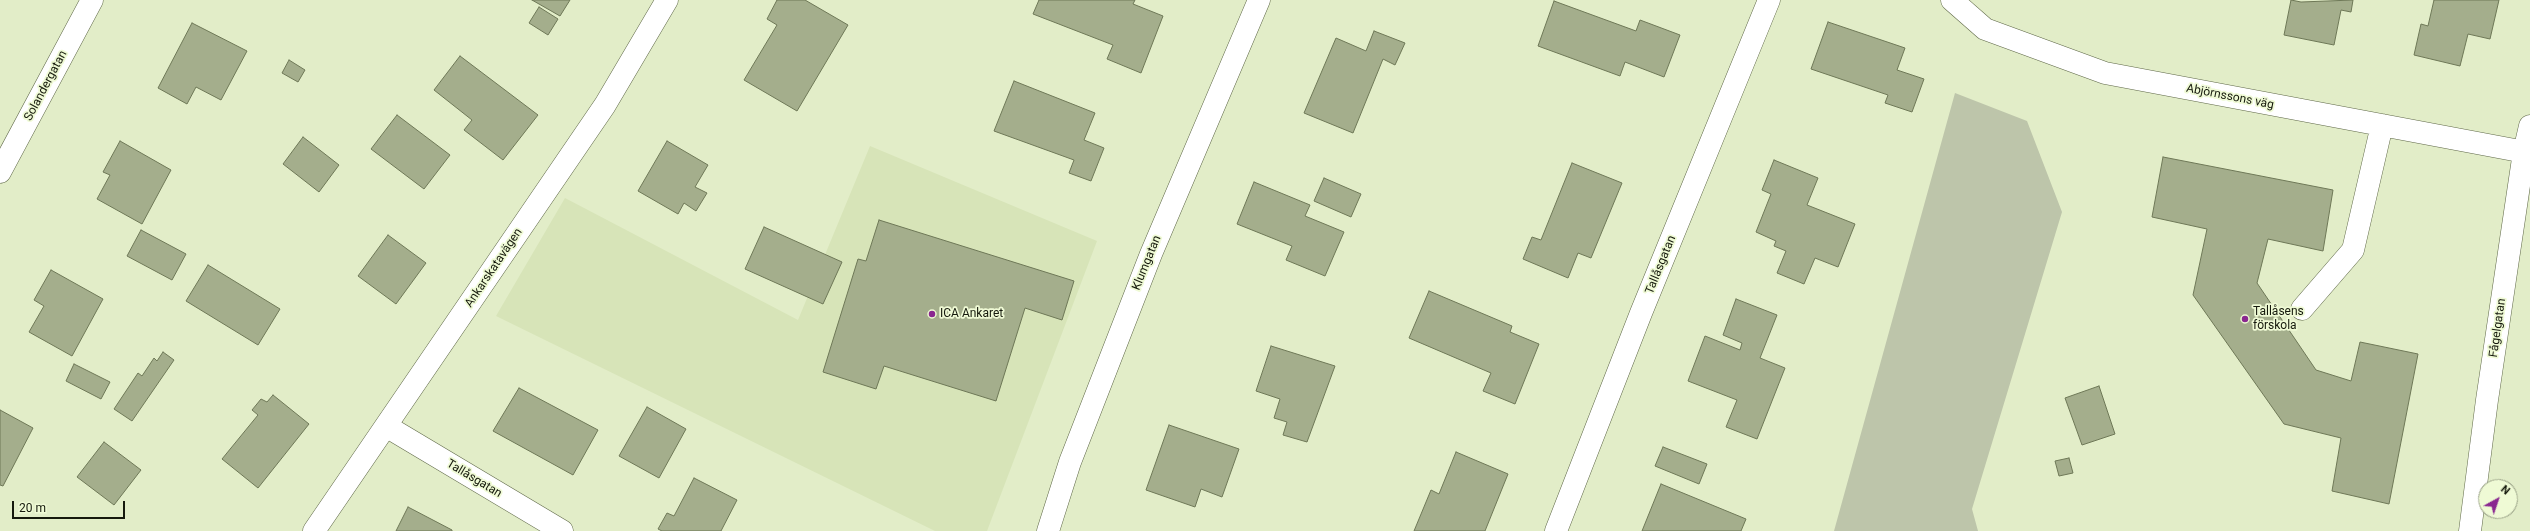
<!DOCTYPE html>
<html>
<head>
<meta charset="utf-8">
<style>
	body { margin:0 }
	#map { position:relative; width:2530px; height:531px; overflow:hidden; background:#e2edc8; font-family:Roboto,sans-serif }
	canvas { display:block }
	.north { position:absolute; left:2478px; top:479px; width:40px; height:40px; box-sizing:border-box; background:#effad5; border:1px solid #98a085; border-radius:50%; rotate:40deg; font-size:11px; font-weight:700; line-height:16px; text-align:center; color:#15190c }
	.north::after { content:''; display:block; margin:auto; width:14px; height:18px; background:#8a2790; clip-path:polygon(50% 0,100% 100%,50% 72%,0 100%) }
	.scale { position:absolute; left:12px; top:501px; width:113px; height:18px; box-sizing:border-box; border:2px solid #15190c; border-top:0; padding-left:5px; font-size:12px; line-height:14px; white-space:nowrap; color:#15190c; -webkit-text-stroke:3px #effad5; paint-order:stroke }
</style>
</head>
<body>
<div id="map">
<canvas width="2530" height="531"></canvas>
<div class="north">N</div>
<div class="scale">20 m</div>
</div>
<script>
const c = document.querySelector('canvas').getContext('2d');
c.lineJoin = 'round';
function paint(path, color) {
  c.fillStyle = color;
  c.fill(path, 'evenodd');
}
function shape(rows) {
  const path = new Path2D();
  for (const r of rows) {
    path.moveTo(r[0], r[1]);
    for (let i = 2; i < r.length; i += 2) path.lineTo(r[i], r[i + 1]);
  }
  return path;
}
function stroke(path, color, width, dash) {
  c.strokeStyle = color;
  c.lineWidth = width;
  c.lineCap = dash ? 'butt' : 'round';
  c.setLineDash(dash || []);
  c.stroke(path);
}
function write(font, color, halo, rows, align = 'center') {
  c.font = font + ' Roboto,sans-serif';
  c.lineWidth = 3.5;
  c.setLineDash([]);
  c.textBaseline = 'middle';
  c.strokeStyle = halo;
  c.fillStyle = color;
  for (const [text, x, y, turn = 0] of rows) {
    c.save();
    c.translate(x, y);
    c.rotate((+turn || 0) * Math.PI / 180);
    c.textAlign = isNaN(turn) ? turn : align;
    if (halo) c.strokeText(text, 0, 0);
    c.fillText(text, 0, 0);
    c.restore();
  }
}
paint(shape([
	[870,146,1097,241,987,531,935,531,496,316,565,198,798,320]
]), '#d7e4b8');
paint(shape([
	[1955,93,2027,121,2062,212,1972,509,1978,531,1834,531]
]), '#bdc5aa');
const building = shape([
	[532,0,570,0,560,16,532,0],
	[777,0,805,0,848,25,797,111,744,80,777,25,767,19,777,0],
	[1039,0,1135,0,1133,4,1163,16,1141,73,1107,59,1113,45,1033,14,1039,0],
	[2291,0,2301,2,2353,0,2351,12,2341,10,2334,45,2284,35,2291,0],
	[2434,0,2499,0,2490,39,2468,34,2460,66,2414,55,2421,24,2428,26,2434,0],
	[1554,1,1636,31,1640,20,1680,35,1664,77,1625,62,1620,76,1538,46,1554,1],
	[539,7,558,19,548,35,529,23,539,7],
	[1828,22,1905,48,1897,70,1924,79,1912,112,1885,103,1888,95,1811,69,1828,22],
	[192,23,247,51,221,100,196,87,187,104,158,88,192,23],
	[1374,31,1405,43,1395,65,1383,59,1353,133,1304,113,1336,38,1366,51,1374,31],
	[460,56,538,115,503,160,464,130,472,120,434,90,460,56],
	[289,60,305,70,298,82,282,73,289,60],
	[1014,81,1095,113,1084,140,1104,148,1091,181,1069,173,1074,160,994,131,1014,81],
	[397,115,450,155,424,189,371,149,397,115],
	[303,137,339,165,319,192,283,164,303,137],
	[120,141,171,170,142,224,97,199,110,175,103,172,120,141],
	[667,141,708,165,695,187,707,193,696,211,684,203,678,214,638,191,667,141],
	[2163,157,2333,190,2323,251,2268,239,2257,283,2316,370,2351,381,2360,342,2418,354,2389,504,2332,491,2341,438,2284,424,2193,295,2207,229,2152,217,2163,157],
	[1774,160,1818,178,1807,205,1855,224,1838,267,1815,258,1804,284,1777,273,1786,251,1774,246,1776,241,1756,232,1771,194,1762,190,1774,160],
	[1572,163,1622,183,1591,258,1578,253,1568,278,1523,259,1532,237,1541,240,1572,163],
	[1324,178,1361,194,1351,217,1314,201,1324,178],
	[1254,182,1310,205,1305,216,1344,232,1325,276,1286,260,1292,246,1237,224,1254,182],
	[879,220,1074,281,1062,320,1025,308,996,401,884,366,876,389,823,372,858,259,866,261,879,220],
	[764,227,842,262,823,304,745,269,764,227],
	[141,230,186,254,172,280,127,256,141,230],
	[388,235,426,263,396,304,358,276,388,235],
	[208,265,280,309,258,345,186,301,208,265],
	[51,270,103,299,72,356,29,332,44,306,34,300,51,270],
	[1429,291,1512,326,1510,332,1539,344,1515,404,1483,391,1491,373,1409,338,1429,291],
	[1736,299,1777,315,1760,358,1785,368,1757,439,1726,427,1737,400,1688,381,1705,336,1740,350,1742,343,1723,335,1736,299],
	[1271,346,1335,366,1307,442,1283,435,1287,422,1274,418,1280,399,1256,391,1271,346],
	[163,352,174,360,132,421,114,409,138,373,142,376,154,358,157,361,163,352],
	[74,364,110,382,101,399,66,381,74,364],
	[2099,386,2115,434,2082,445,2065,398,2099,386],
	[519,388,598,430,573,475,493,431,519,388],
	[273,395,309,424,258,488,222,459,258,415,252,410,261,399,267,402,273,395],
	[647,407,686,429,659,478,619,456,647,407],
	[0,410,33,428,3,486,0,485,0,410],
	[1169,425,1239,449,1222,497,1201,489,1195,507,1146,490,1169,425],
	[104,442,141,470,114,505,77,477,104,442],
	[1663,447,1707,464,1699,484,1655,466,1663,447],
	[1456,452,1508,474,1485,531,1414,531,1431,490,1439,494,1456,452],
	[2069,458,2073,473,2059,476,2055,461,2069,458],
	[694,478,737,500,721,531,662,531,658,529,667,513,674,516,694,478],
	[1661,484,1746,519,1741,531,1642,531,1661,484],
	[408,507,452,530,452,531,396,531,408,507]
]);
paint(building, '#a4ae8c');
stroke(building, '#6e7857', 1);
const minor = shape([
	[1952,0,1985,29,2105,73,2530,153],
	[0,172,92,0],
	[2302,309,2353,250,2382,125],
	[386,426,562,531],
	[314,531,605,105,667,0],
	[1048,531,1070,462,1151,254,1259,0],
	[1556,531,1641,313,1769,0],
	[2470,531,2487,400,2524,152,2530,126]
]);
stroke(minor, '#5f6848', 23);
stroke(minor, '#fff', 22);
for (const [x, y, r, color] of [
	[932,314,4,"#8a2790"],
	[2245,319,4,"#8a2790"]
]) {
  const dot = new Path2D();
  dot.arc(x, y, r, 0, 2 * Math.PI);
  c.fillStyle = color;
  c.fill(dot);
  stroke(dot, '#effad5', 1.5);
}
write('12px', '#15190c', '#effad5', [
	["Solandergatan",46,86,-62],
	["Abjörnssons väg",2230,97,11],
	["Klumgatan",1147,263,-68],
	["Tallåsgatan",1661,265,-68],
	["Ankarskatavägen",494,268,-56],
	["Fågelgatan",2498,328,-82],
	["Tallåsgatan",474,479,31]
]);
write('12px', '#15190c', '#effad5', [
	["Tallåsens",2253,312],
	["förskola",2253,326],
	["ICA Ankaret",940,314]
], 'left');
</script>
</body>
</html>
